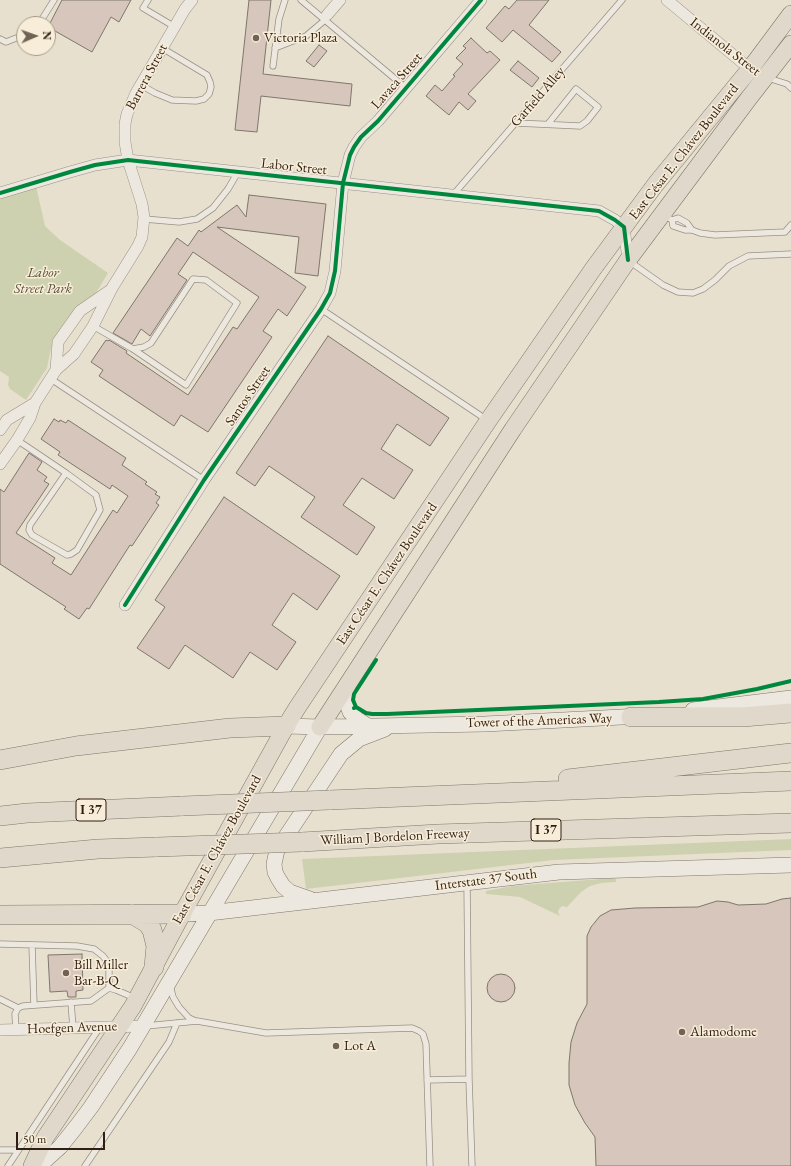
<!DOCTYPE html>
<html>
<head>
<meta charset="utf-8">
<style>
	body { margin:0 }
	#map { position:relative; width:791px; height:1166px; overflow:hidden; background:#e8e0ce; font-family:"EB Garamond",serif }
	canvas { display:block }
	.north { position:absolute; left:16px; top:16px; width:40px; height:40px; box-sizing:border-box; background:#f7edd8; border:1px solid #a79a89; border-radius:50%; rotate:88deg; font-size:11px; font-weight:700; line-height:16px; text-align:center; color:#301e13 }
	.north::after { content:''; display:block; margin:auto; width:14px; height:18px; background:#706254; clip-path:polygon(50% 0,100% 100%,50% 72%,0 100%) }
	.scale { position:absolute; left:16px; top:1132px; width:89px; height:18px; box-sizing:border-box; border:2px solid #301e13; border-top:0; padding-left:5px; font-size:12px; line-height:14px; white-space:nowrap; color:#301e13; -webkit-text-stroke:3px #f7edd8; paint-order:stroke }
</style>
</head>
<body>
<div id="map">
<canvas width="791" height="1166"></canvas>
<div class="north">N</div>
<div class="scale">50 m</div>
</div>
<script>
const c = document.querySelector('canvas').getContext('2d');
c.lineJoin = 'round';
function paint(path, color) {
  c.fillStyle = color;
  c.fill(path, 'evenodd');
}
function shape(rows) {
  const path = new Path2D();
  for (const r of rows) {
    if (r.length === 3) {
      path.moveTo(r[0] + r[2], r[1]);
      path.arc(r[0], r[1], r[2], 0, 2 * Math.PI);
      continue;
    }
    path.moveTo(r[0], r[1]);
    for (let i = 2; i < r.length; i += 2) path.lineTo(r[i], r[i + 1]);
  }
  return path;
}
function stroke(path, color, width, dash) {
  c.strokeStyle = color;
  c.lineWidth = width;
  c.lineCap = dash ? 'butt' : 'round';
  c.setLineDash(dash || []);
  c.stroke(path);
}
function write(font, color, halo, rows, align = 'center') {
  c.font = font + ' "EB Garamond",serif';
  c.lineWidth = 3;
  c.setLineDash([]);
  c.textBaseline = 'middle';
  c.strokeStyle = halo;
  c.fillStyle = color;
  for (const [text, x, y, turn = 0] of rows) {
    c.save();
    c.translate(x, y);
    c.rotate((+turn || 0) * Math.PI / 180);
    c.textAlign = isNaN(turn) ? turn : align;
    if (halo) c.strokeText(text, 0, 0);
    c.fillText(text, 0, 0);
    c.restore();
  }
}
paint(shape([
	[36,186,45,226,60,240,108,273,96,293,70,318,51,348,47,368,26,400,10,389,8,385,9,377,0,371,0,198],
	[791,839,791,850,554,860,306,889,302,859],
	[613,878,616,879,616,882,601,883,590,886,581,892,567,907,562,906,559,909,558,912,560,916,520,897,486,894,486,891,512,886]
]), '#ced1af');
const building = shape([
	[62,0,131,0,119,22,111,17,92,52,48,27,62,0],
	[249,0,271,0,263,74,352,84,350,106,261,96,257,132,235,130,249,0],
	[517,0,549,0,529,25,561,52,552,62,513,30,502,42,486,28,505,6,509,9,517,0],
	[471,38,487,53,490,51,500,60,468,94,476,101,468,110,459,102,449,115,426,96,435,85,442,91,455,76,453,75,463,64,456,58,466,48,463,46,471,38],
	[319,45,327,51,314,67,306,61,319,45],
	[518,61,539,78,532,87,510,70,518,61],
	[249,195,326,204,318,276,295,273,299,237,217,227,306,287,287,316,278,309,263,331,272,337,208,432,181,415,174,426,99,376,103,370,91,362,106,340,108,341,109,340,127,351,126,353,188,395,233,327,237,329,259,297,193,252,178,274,187,280,150,336,141,329,132,344,113,333,177,238,188,246,199,230,201,232,237,205,246,217,249,195],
	[328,336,449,418,430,446,397,424,381,449,413,470,394,499,362,478,343,505,375,527,357,555,301,517,315,497,269,466,255,486,236,473,328,336],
	[54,419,59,422,60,420,66,423,68,420,126,458,122,465,147,482,145,484,157,492,155,494,160,497,156,503,159,505,132,546,130,545,89,609,87,608,79,619,64,609,66,607,0,564,0,489,4,492,29,453,42,462,37,470,47,477,44,481,49,484,16,533,55,558,52,563,71,575,113,510,117,513,128,496,112,485,110,489,58,455,60,452,41,439,54,419],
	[224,497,340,576,317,610,293,593,272,625,296,642,277,670,250,652,233,678,185,645,169,669,137,648,165,607,155,600,224,497],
	[791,898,791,1166,596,1166,595,1137,585,1123,575,1105,569,1085,569,1063,571,1042,577,1023,587,1004,587,936,591,927,600,916,611,910,635,908,698,907,717,901,728,902,738,905,766,904,782,899,791,898],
	[82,954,83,990,76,991,76,997,68,997,67,991,50,992,48,955,82,954],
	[501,988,14]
]);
paint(building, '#d7c6bb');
stroke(building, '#7e766c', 1);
const service = shape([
	[148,0,143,8,175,27],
	[301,0,406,88],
	[39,24,54,0],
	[0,39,6,42,24,35],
	[275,48,306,36,325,20],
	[273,66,279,19,285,0],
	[768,78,787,84,791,88],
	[141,85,155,93,172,100,196,101,204,99,209,94,211,87,210,82,207,75,162,48],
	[516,123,580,126,587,121,598,107,576,89,548,124],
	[453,195,622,0],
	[664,215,672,220,673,226,685,230,692,230,700,233,715,235,785,232,791,225],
	[144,219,179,222,197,219,213,208,228,189,238,172],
	[672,220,678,218,687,223,692,230],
	[629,261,663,285,678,292,693,293,703,289,715,280,729,266,748,256,791,254],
	[321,309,487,420],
	[93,326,133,349,186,385,237,303,206,280,193,279,151,343,144,347,133,349],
	[51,379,204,480],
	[17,440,66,473,96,495,100,510,77,550,71,554,67,555,32,535,29,530,30,525,66,473],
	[467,883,469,1079,472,1166],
	[0,944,77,946,94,949,103,956,109,964,109,988],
	[32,945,34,1005],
	[170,985,173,997,179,1007,189,1018,195,1021],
	[0,999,18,1008],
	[71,1002,73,1028],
	[146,1026,197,1021,266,1033,412,1028,419,1031,423,1034,426,1044,430,1166],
	[16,1030,15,1014,18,1008,23,1006,91,1001,109,988,116,990,135,998],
	[427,1080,469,1079],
	[0,1150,18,1150],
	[8,1166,100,1027],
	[85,1166,169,1042,177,1023]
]);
const minor = shape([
	[667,0,750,69,756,72],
	[327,15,340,0],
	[0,193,70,172,95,165,128,160,599,211,615,220,624,227,628,260],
	[56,370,58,342,80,311,109,291],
	[0,430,7,420,35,403],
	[0,464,17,440,30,418,35,403,56,370,74,354,93,326,112,288,138,246,142,237,144,217,142,204,128,160,125,142,125,124,127,114,136,93,185,9,192,0],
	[125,605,204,480,321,309,330,293,335,271,343,183,350,155,354,147,361,137,378,121,481,0],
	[0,1030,144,1026]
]);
const secondary = shape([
	[347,685,347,703,350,712,357,719,368,726],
	[693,710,791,698],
	[286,726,320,727,485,724,641,716],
	[310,899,290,892,283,886,278,878,275,872,274,864,277,850,341,754,359,739,385,729],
	[182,914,209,913,559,872,791,865],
	[39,1166,60,1147,76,1127,91,1107,130,1048,320,727]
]);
const primary = shape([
	[320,727,513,429,628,260,749,98,791,44],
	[32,1166,45,1138,133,1006,182,914,286,726,297,708,488,421,593,269,655,185,750,69,791,14]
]);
const motorway = shape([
	[631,717,743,717,791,713],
	[0,760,76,746,230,728,286,726],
	[568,779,791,753],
	[329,800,791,781],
	[0,816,27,813,183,806],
	[302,842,438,834,791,823],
	[0,858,98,849,157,847],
	[132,914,147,923,152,930,156,946,154,967],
	[0,915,182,914]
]);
stroke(service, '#989185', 7);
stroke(minor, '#989185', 12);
stroke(secondary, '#7e766c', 16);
stroke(primary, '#7e766c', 18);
stroke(motorway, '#7e766c', 20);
stroke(service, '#ece8df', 5.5);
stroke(minor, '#ece8df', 11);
stroke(secondary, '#ece8df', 15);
stroke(primary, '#e0d8ca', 17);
stroke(motorway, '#e0d8ca', 19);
const motorwayBridge = shape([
	[183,806,329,800],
	[157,847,302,842]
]);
stroke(motorwayBridge, '#7e766c', 20, []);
stroke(motorwayBridge, '#e0d8ca', 19);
stroke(shape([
	[0,193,70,172,95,165,128,160,599,211,615,220,624,227,628,260],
	[125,605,204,480,321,309,330,293,335,271,343,183,350,155,354,147,361,137,378,121,481,0],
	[356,707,353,700,354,694,376,660],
	[354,708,356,707,366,713,372,714,387,714,659,702,703,699,757,689,791,681]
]), '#00873e', 4);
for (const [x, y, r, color] of [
	[256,38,4,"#706254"],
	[66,973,4,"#706254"],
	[682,1032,4,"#706254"],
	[336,1046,4,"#706254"]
]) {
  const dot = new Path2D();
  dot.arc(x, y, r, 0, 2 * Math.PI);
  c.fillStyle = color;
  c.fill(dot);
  stroke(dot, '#f7edd8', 1.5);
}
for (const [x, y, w] of [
	[91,810,30],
	[546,830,30]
]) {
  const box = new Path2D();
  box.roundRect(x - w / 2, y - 11, w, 22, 3);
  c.fillStyle = '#f7edd8';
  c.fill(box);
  stroke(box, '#301e13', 1);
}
write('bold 13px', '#301e13', null, [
	["I 37",91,810],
	["I 37",546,830]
]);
write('14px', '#301e13', '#f7edd8', [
	["Victoria Plaza",264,38],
	["Bill Miller",74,965],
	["Bar-B-Q",74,981],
	["Alamodome",690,1032],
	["Lot A",344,1046]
], 'left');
write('14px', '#301e13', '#f7edd8', [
	["Indianola Street",725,47,38],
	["Barrera Street",147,77,-62],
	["Lavaca Street",397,81,-49],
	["Garfield Alley",538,97,-49],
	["East César E. Chávez Boulevard",684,152,-52],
	["Labor Street",294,167,6],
	["Santos Street",248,396,-56],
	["East César E. Chávez Boulevard",387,574,-56],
	["Tower of the Americas Way",539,721,-2],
	["William J Bordelon Freeway",395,837,-3],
	["East César E. Chávez Boulevard",217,850,-61],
	["Interstate 37 South",486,880,-7],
	["Hoefgen Avenue",72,1028,-2]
]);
write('italic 14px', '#59503a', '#f7edd8', [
	["Labor",43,273],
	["Street Park",43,289]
]);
</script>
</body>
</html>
